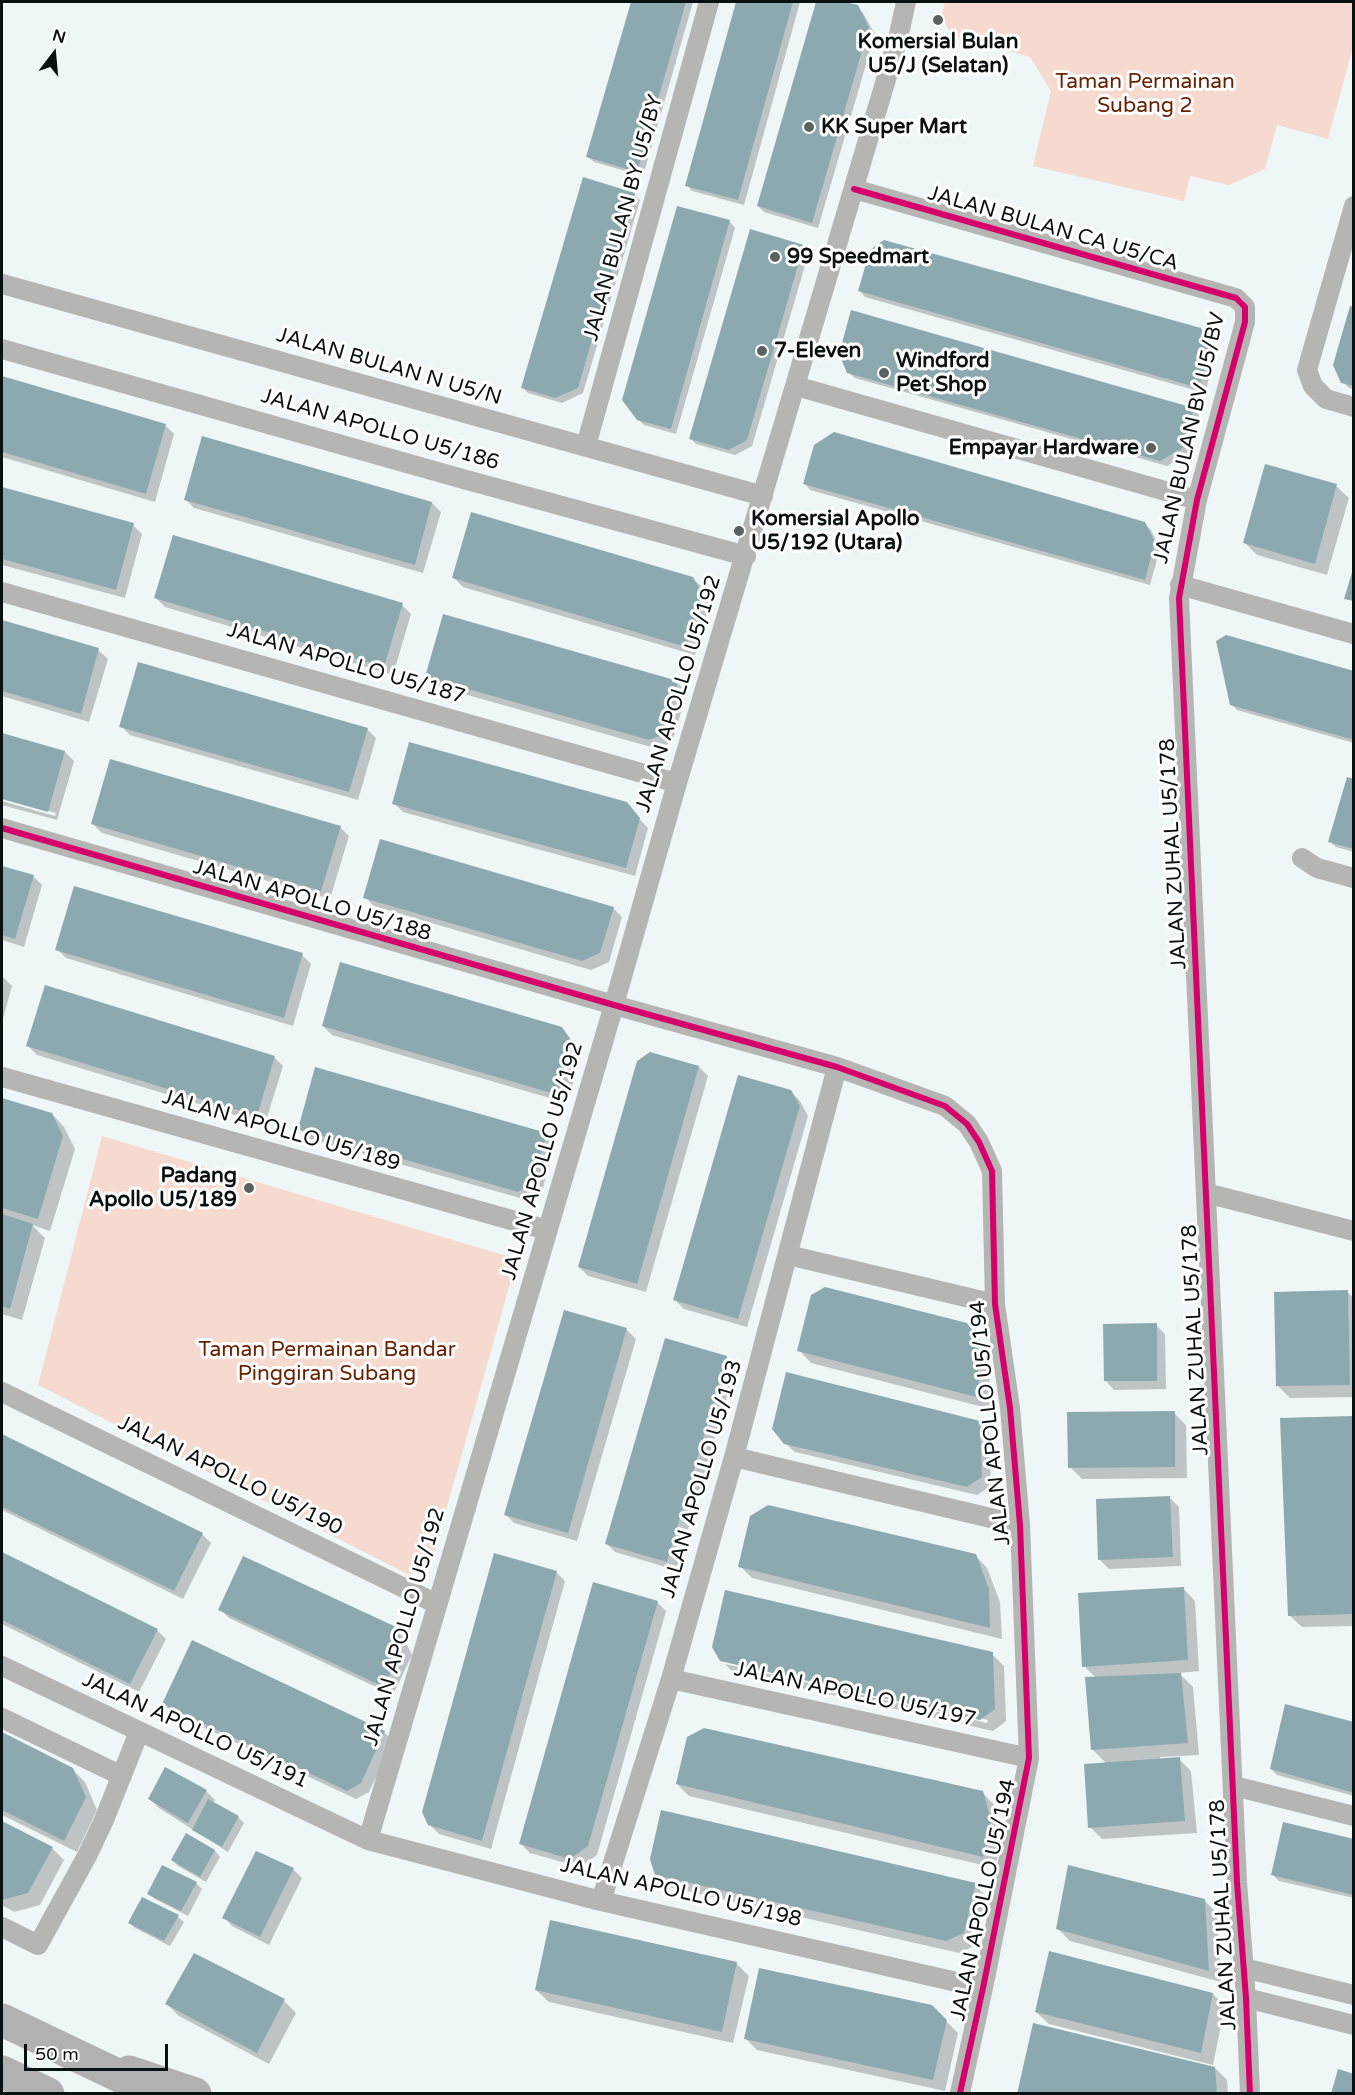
<!DOCTYPE html>
<html>
<head>
<meta charset="utf-8">
<style>
	body { margin:0 }
	#map { position:relative; width:1355px; height:2095px; overflow:hidden; background:#eef6f8; font-family:"Varela Round",sans-serif }
	canvas { display:block }
	.frame { position:absolute; inset:0; border:3px solid #0a1113; pointer-events:none }
	.north { position:absolute; left:24px; top:24px; width:60px; height:60px; -webkit-text-stroke:4px #fff; paint-order:stroke; rotate:16deg; font-size:16px; font-weight:700; line-height:24px; text-align:center; color:#0a1113 }
	.north::after { content:''; display:block; margin:auto; width:21px; height:27px; background:#0a1113; clip-path:polygon(50% 0,100% 100%,50% 72%,0 100%) }
	.scale { position:absolute; left:24px; top:2044px; width:144px; height:27px; box-sizing:border-box; border:3px solid #0a1113; border-top:0; padding-left:8px; font-size:18px; line-height:21px; white-space:nowrap; color:#0a1113; -webkit-text-stroke:4px #fff; paint-order:stroke }
</style>
</head>
<body>
<div id="map">
<canvas width="1355" height="2095"></canvas>
<div class="frame"></div>
<div class="north">N</div>
<div class="scale">50 m</div>
</div>
<script>
const c = document.querySelector('canvas').getContext('2d');
c.lineJoin = 'round';
function paint(path, color) {
  c.fillStyle = color;
  c.fill(path, 'evenodd');
}
function shape(rows) {
  const path = new Path2D();
  for (const r of rows) {
    path.moveTo(r[0], r[1]);
    for (let i = 2; i < r.length; i += 2) path.lineTo(r[i], r[i + 1]);
  }
  return path;
}
function stroke(path, color, width, dash) {
  c.strokeStyle = color;
  c.lineWidth = width;
  c.lineCap = dash ? 'butt' : 'round';
  c.setLineDash(dash || []);
  c.stroke(path);
}
function write(font, color, halo, rows, align = 'center') {
  c.font = font + ' "Varela Round",sans-serif';
  c.lineWidth = 6;
  c.setLineDash([]);
  c.textBaseline = 'middle';
  c.strokeStyle = halo;
  c.fillStyle = color;
  for (const [text, x, y, turn = 0] of rows) {
    c.save();
    c.translate(x, y);
    c.rotate((+turn || 0) * Math.PI / 180);
    c.textAlign = isNaN(turn) ? turn : align;
    if (halo) c.strokeText(text, 0, 0);
    c.fillText(text, 0, 0);
    c.restore();
  }
}
paint(shape([
	[945,2,1353,2,1353,47,1328,139,1277,125,1265,169,1229,185,1190,176,1184,201,1033,166,1051,91,1030,57,952,35,941,16],
	[102,1136,517,1259,430,1567,409,1575,38,1385]
]), '#f7dacf');
paint(shape([
	[632,2,693,2,643,176,594,162,588,157],
	[737,2,800,2,744,205,692,191,687,185],
	[818,2,840,2,857,7,863,13,875,34,818,228,764,212,758,206],
	[634,194,640,200,583,393,562,403,528,393,523,388],
	[678,207,730,222,735,228,676,434,644,425,638,419],
	[803,246,809,252,752,446,735,455,696,444,690,438],
	[860,291,1200,329,1206,335,1215,356,1205,393,865,297],
	[1354,309,1354,389,1349,388,1343,382],
	[852,312,1194,410,1199,415,1188,454,1167,466,855,378,848,372],
	[2,377,165,425,174,434,155,502,2,457],
	[805,484,1145,524,1151,530,1160,549,1150,585,810,490],
	[1336,486,1349,498,1327,575,1257,555,1245,543],
	[2,489,133,525,142,534,125,598,2,565],
	[185,499,432,503,441,512,423,573,194,508],
	[454,578,692,578,702,587,710,603,695,655,463,587],
	[156,598,402,605,411,614,393,675,165,607],
	[444,616,678,683,687,692,672,742,658,749,436,686,426,677],
	[2,622,98,650,108,659,89,722,2,696],
	[1354,673,1354,743,1237,710,1231,704],
	[121,726,367,729,376,738,358,800,130,735],
	[2,734,65,752,74,761,57,820,2,805,2,801,55,816,56,813,2,798],
	[1354,780,1354,852,1336,847,1330,842],
	[394,803,631,810,648,828,635,876,403,812],
	[93,824,340,827,349,836,330,899,102,833],
	[2,867,33,876,42,885,24,947,2,940],
	[365,897,613,908,622,917,609,962,591,970,374,906],
	[57,949,302,955,311,964,293,1026,66,958],
	[2,976,12,986,2,1022],
	[323,1026,561,1028,582,1053,567,1103,332,1035],
	[28,1046,274,1057,283,1066,265,1124,37,1055],
	[699,1067,708,1076,646,1292,588,1276,579,1267],
	[791,1092,800,1101,808,1116,747,1327,684,1309,675,1300],
	[2,1099,52,1114,64,1127,75,1149,50,1231,32,1225,45,1238,22,1320,2,1314],
	[299,1129,546,1134,555,1143,542,1191,527,1200,308,1138],
	[1347,1292,1354,1298,1354,1397,1290,1398,1278,1386],
	[565,1312,627,1330,636,1339,577,1541,514,1523,505,1514],
	[967,1325,988,1349,991,1409,811,1363,799,1350],
	[1156,1325,1165,1334,1166,1389,1114,1390,1105,1380],
	[666,1340,727,1357,736,1366,676,1570,615,1552,606,1543],
	[1174,1413,1186,1425,1187,1478,1082,1479,1070,1467],
	[1353,1417,1354,1626,1302,1627,1289,1615],
	[980,1423,989,1432,991,1486,977,1495,795,1452,785,1443],
	[2,1436,202,1534,211,1543,183,1599,2,1510],
	[1170,1498,1179,1507,1181,1566,1109,1569,1100,1560],
	[2,1553,157,1630,166,1639,139,1692,2,1624],
	[975,1555,987,1568,1000,1602,1002,1639,752,1578,740,1566],
	[556,1572,565,1581,491,1849,439,1834,429,1824],
	[1183,1588,1195,1601,1199,1671,1179,1673,1193,1687,1199,1755,1160,1757,1160,1760,1179,1759,1191,1771,1197,1833,1102,1839,1090,1827,1107,1764,1092,1749,1096,1678,1084,1666],
	[657,1602,666,1611,597,1855,580,1867,530,1853,521,1844],
	[220,1609,394,1628,403,1637,412,1655,393,1695,229,1618],
	[992,1654,1004,1666,1006,1721,993,1731,734,1673,725,1664,987,1723,988,1720,724,1660,724,1663,722,1660],
	[164,1704,384,1732,393,1741,369,1792,356,1799,173,1713],
	[1354,1723,1354,1796,1277,1775,1271,1769],
	[2,1734,72,1769,85,1782,97,1810,77,1852,2,1815],
	[677,1784,982,1792,994,1805,1003,1833,995,1868,689,1796],
	[206,1791,215,1800,213,1803,238,1817,244,1823,228,1852,159,1808,150,1799],
	[2,1823,52,1848,64,1860,40,1905,14,1912,2,1905],
	[186,1835,215,1851,220,1857,206,1882,178,1866,172,1860],
	[1354,1841,1354,1898,1279,1881,1273,1875],
	[163,1867,196,1883,202,1889,188,1916,155,1899,149,1894],
	[293,1869,302,1878,269,1945,232,1926,224,1917],
	[656,1874,975,1885,987,1897,976,1945,959,1953,669,1887],
	[142,1899,178,1917,184,1922,170,1946,135,1928,129,1922],
	[1205,1901,1217,1913,1221,1982,1070,1941,1058,1929],
	[194,1955,284,2001,296,2013,269,2064,179,2016,167,2004],
	[736,1963,749,1976,733,2043,549,2002,536,1990],
	[1213,1994,1225,2006,1213,2065,1049,2024,1036,2012],
	[931,2006,958,2033,945,2091,757,2050,745,2038],
	[1215,2068,1227,2080,1228,2094,1019,2094]
]), '#0003');
paint(shape([
	[631,2,686,2,637,172,586,157],
	[736,2,793,2,738,200,685,186],
	[816,2,845,2,858,5,869,27,812,223,757,206],
	[583,177,635,193,578,388,555,398,521,388],
	[677,206,730,220,671,429,637,420,622,400],
	[750,229,804,245,747,440,729,450,689,439],
	[884,240,1201,328,1210,349,1199,388,858,291,870,250],
	[1350,306,1354,307,1354,386,1341,383,1333,365],
	[851,310,1194,408,1183,448,1160,461,847,373,839,354],
	[2,376,166,424,146,494,2,452],
	[834,432,1145,522,1155,542,1145,580,803,484,814,445],
	[202,436,432,502,415,565,184,500],
	[1265,464,1337,484,1315,564,1243,543],
	[2,487,134,523,116,590,2,559],
	[471,512,693,577,702,593,686,647,452,578],
	[173,535,403,603,384,667,154,598],
	[1353,569,1354,569,1354,601,1344,599],
	[443,614,678,681,664,734,649,740,425,677],
	[2,620,99,648,81,714,2,691],
	[1226,635,1354,671,1354,740,1230,705,1216,641],
	[138,662,368,728,349,792,119,727],
	[2,733,65,751,48,812,2,799],
	[409,742,627,802,640,818,626,868,392,804],
	[110,759,341,826,321,891,91,824],
	[1347,777,1354,779,1354,849,1328,842],
	[380,839,614,907,600,953,582,961,363,898],
	[2,866,34,875,15,939,2,935],
	[74,886,303,953,284,1018,55,950],
	[340,962,562,1027,573,1043,558,1095,322,1026],
	[45,985,275,1056,257,1116,26,1046],
	[650,1052,699,1066,637,1284,578,1267,637,1061],
	[315,1067,547,1133,533,1182,518,1192,298,1129],
	[738,1075,791,1090,800,1106,738,1319,673,1300],
	[2,1098,52,1113,63,1136,38,1219,2,1208],
	[2,1214,33,1224,10,1309,2,1306],
	[825,1287,967,1323,976,1335,980,1398,797,1351,811,1295],
	[1348,1290,1350,1385,1276,1386,1274,1292],
	[564,1310,627,1328,568,1533,504,1515],
	[1157,1323,1157,1381,1104,1381,1103,1324],
	[665,1338,727,1356,667,1562,605,1544],
	[786,1372,980,1421,982,1477,967,1487,784,1444,772,1429],
	[1175,1411,1175,1467,1068,1468,1067,1412],
	[1353,1416,1354,1614,1288,1616,1280,1418],
	[2,1434,203,1533,174,1591,2,1507],
	[1170,1496,1173,1557,1098,1560,1096,1499],
	[768,1505,976,1554,989,1589,990,1628,738,1567,750,1516],
	[2,1552,158,1629,130,1684,2,1620],
	[494,1553,557,1571,482,1841,428,1825,422,1812],
	[243,1556,394,1626,403,1645,384,1687,218,1610],
	[593,1582,658,1601,588,1846,570,1859,519,1844],
	[1184,1587,1188,1660,1082,1667,1078,1593],
	[725,1590,993,1652,995,1709,980,1720,720,1661,712,1647],
	[192,1640,385,1731,361,1783,347,1791,162,1704],
	[1181,1673,1188,1743,1091,1750,1085,1677],
	[1285,1704,1354,1722,1354,1793,1270,1769],
	[704,1728,983,1791,991,1820,983,1857,676,1784,687,1737],
	[2,1732,73,1768,86,1797,64,1841,2,1810],
	[1180,1757,1185,1821,1088,1828,1084,1764],
	[165,1767,207,1790,188,1823,148,1799],
	[208,1799,239,1816,222,1847,192,1830],
	[661,1810,976,1883,964,1933,946,1941,655,1875,650,1859],
	[2,1821,53,1847,28,1893,2,1900],
	[1283,1822,1354,1839,1354,1895,1271,1875],
	[186,1833,215,1850,200,1877,171,1860],
	[256,1851,294,1868,260,1937,222,1918],
	[162,1865,197,1882,181,1911,147,1894],
	[1068,1865,1205,1899,1209,1971,1056,1929],
	[142,1897,179,1915,164,1941,128,1923],
	[550,1920,737,1962,722,2032,535,1990],
	[1049,1951,1213,1993,1201,2053,1035,2012],
	[194,1953,285,1999,257,2053,165,2004],
	[759,1968,932,2005,947,2020,933,2080,744,2039],
	[1033,2023,1215,2067,1217,2094,1017,2094],
	[1338,2069,1354,2074,1354,2094,1331,2094]
]), '#8ca9af');
stroke(shape([
	[854,189,1236,298,1245,307,1245,322,1197,500,1179,598,1237,1882,1246,1998,1250,2094],
	[1354,206,1307,370,1313,386,1326,399,1354,407],
	[2,284,763,496],
	[2,349,463,479,746,556],
	[796,386,1197,500],
	[586,446,709,2],
	[1180,585,1354,634],
	[2,592,677,783],
	[2,828,614,1005,837,1067,945,1106,967,1124,979,1142,992,1171,995,1304,1010,1408,1020,1525,1029,1758,983,1988,960,2093],
	[1302,858,1317,868,1354,878],
	[2,1077,547,1230],
	[1206,1193,1354,1231],
	[788,1255,995,1304],
	[2,1392,437,1604],
	[734,1457,1020,1525],
	[2,1666,368,1840,601,1901,983,1988],
	[671,1679,1029,1758],
	[2,1718,122,1776],
	[1234,1786,1354,1816],
	[368,1840,614,1005,677,783,898,39,906,2],
	[601,1901,671,1679,734,1457,837,1067],
	[2,1927,38,1945,87,1856,104,1820,139,1732],
	[1244,1968,1354,1995],
	[1246,1998,1354,2025]
]), '#b5b5b4', 20);
stroke(shape([
	[2,2072,48,2094],
	[129,2072,195,2094]
]), '#b1b1b1', 33);
stroke(shape([
	[2,2020,157,2094]
]), '#b1b1b1', 33);
stroke(shape([
	[854,189,1236,298,1245,307,1245,322,1197,500,1179,598,1237,1882,1246,1998,1250,2094],
	[2,828,614,1005,837,1067,945,1106,967,1124,979,1142,992,1171,995,1304,1010,1408,1020,1525,1029,1758,983,1988,960,2093]
]), '#d6006c', 6);
for (const [x, y, r, color] of [
	[938,20,6,"#5a6163"],
	[809,127,6,"#5a6163"],
	[775,257,6,"#5a6163"],
	[762,351,6,"#5a6163"],
	[884,373,6,"#5a6163"],
	[1151,448,6,"#5a6163"],
	[739,531,6,"#5a6163"],
	[249,1188,6,"#5a6163"]
]) {
  const dot = new Path2D();
  dot.arc(x, y, r, 0, 2 * Math.PI);
  c.fillStyle = color;
  c.fill(dot);
  stroke(dot, '#fff', 2);
}
write('bold 21px', '#0a1113', '#fff', [
	["Komersial Bulan",938,42,"center"],
	["U5/J (Selatan)",938,66,"center"],
	["KK Super Mart",821,127],
	["99 Speedmart",787,257],
	["7-Eleven",774,351],
	["Windford",896,361],
	["Pet Shop",896,385],
	["Empayar Hardware",1139,448,"right"],
	["Komersial Apollo",751,519],
	["U5/192 (Utara)",751,543],
	["Padang",237,1176,"right"],
	["Apollo U5/189",237,1200,"right"]
], 'left');
write('21px', '#682203', '#fff', [
	["Taman Permainan",1145,82],
	["Subang 2",1145,106],
	["Taman Permainan Bandar",327,1350],
	["Pinggiran Subang",327,1374]
]);
write('21px', '#0a1113', '#fff', [
	["JALAN BULAN BY U5/BY",624,218,-75],
	["JALAN BULAN CA U5/CA",1053,229,16],
	["JALAN BULAN N U5/N",389,367,16],
	["JALAN APOLLO U5/186",380,430,16],
	["JALAN BULAN BV U5/BV",1190,438,-77],
	["JALAN APOLLO U5/187",346,664,16],
	["JALAN APOLLO U5/192",679,694,-73],
	["JALAN ZUHAL U5/178",1174,854,-93],
	["JALAN APOLLO U5/188",312,901,16],
	["JALAN APOLLO U5/189",281,1131,16],
	["JALAN APOLLO U5/192",543,1161,-74],
	["JALAN ZUHAL U5/178",1196,1340,-93],
	["JALAN APOLLO U5/194",991,1423,-96],
	["JALAN APOLLO U5/190",230,1476,26],
	["JALAN APOLLO U5/193",702,1479,-74],
	["JALAN APOLLO U5/192",405,1627,-74],
	["JALAN APOLLO U5/197",855,1695,12],
	["JALAN APOLLO U5/191",195,1731,25],
	["JALAN APOLLO U5/198",681,1893,13],
	["JALAN APOLLO U5/194",984,1900,-78],
	["JALAN ZUHAL U5/178",1224,1915,-93]
]);
</script>
</body>
</html>
